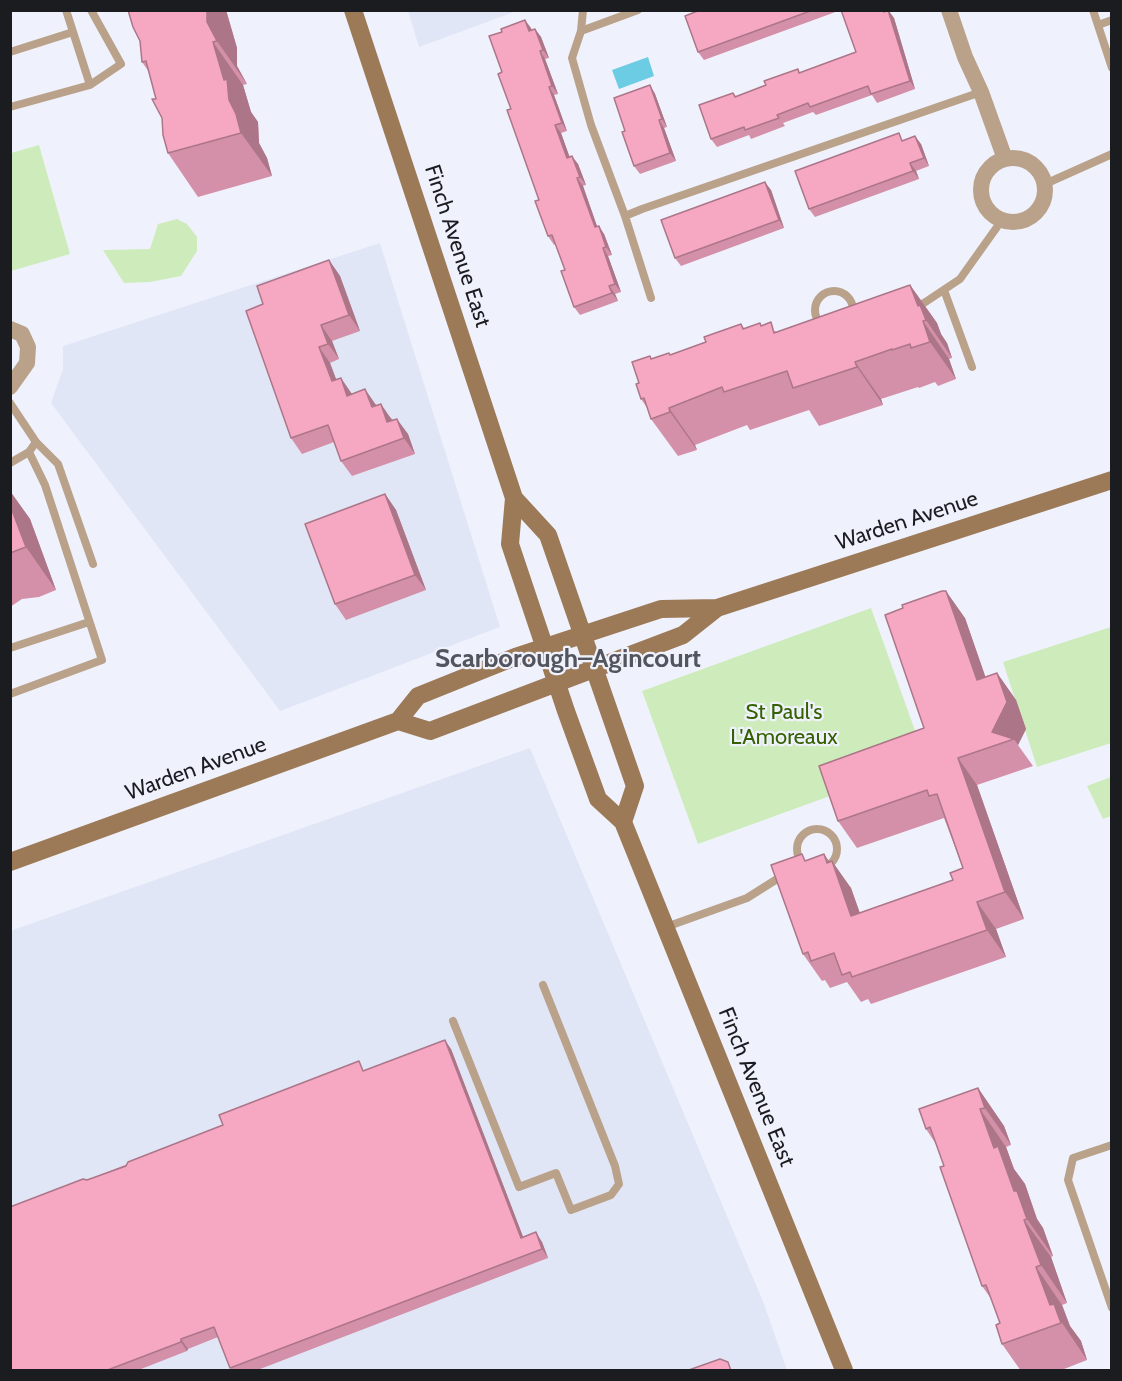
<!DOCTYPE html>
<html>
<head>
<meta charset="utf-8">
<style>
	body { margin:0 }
	#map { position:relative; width:1122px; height:1381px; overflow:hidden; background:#eff2fd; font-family:Cabin,sans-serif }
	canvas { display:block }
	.frame { position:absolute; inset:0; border:12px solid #1b1c20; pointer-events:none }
</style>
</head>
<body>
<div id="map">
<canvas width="1122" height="1381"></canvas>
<div class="frame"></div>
</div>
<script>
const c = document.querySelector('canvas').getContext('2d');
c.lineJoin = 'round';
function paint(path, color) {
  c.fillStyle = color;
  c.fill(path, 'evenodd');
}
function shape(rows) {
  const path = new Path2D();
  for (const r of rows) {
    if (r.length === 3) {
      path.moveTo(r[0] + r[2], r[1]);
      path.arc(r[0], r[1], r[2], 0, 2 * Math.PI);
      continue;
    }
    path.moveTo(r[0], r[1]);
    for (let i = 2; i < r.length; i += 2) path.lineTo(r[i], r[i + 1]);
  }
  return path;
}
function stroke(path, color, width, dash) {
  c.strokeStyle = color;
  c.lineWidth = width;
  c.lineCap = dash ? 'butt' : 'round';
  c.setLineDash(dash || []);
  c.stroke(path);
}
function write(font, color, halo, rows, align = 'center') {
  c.font = font + ' Cabin,sans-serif';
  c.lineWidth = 4.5;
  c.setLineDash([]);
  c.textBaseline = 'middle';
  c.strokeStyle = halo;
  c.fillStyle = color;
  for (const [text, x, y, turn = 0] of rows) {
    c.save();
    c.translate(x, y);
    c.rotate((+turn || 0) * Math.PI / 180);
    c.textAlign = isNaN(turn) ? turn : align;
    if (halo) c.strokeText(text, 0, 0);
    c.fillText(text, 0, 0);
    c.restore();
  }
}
paint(shape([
	[408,11,408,10,517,11,419,47],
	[380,243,500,627,280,711,51,403,63,369,63,346],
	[530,748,764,1304,787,1370,11,1370,10,931]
]), '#e1e6f7');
paint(shape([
	[39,145,70,254,11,271,11,153],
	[177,219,187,224,197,237,197,251,181,276,150,282,124,283,103,250,150,249,158,224],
	[871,608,926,761,698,844,642,691],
	[1111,627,1111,743,1037,767,1003,662],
	[1111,777,1111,816,1103,819,1087,786]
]), '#ceecbb');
paint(shape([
	[648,57,654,76,619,89,612,70]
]), '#6bcce3');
stroke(shape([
	[66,10,90,85],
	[583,10,581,31,572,58,591,125,625,216,651,298],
	[1093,10,1112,68],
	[1098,25,1112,20],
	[581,31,638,10],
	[10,52,73,32],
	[10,107,90,85,121,64,91,10],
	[1045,184,1112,154],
	[625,216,642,209,981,92],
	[944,290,972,367],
	[834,310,19],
	[915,306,924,303,960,279,1002,220],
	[10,403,36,442,29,452,45,485,102,660,10,694],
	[36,442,58,464,93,564],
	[10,463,29,452],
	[10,648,89,622],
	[817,849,20],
	[666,927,747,898,785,874],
	[453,1021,519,1187,556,1173,571,1210,611,1195,619,1184,615,1166,543,985],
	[1112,1145,1073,1158,1068,1180,1112,1308]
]), '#baa28a', 8);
stroke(shape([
	[949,10,965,57,981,92,1005,159],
	[1013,190,32],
	[10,329,22,334,28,347,27,363,10,387]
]), '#baa28a', 16);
stroke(shape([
	[353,10,514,498,510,544,566,711,598,799,623,822,844,1370],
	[514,498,548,535,635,786,623,822],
	[398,721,430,731,683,635,717,608],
	[10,862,398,721,418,696,515,657,661,609,717,608,1112,480]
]), '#9d7a57', 18);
paint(shape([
	[226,10,237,48,237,66,247,84,243,85,251,112,258,122,259,143,267,158,272,176,198,197,168,153,162,118,149,72,142,62,140,41],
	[700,10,841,10,704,60,698,52],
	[888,10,894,18,915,89,877,103,872,95,816,115,813,112,783,123,785,126,751,139,749,135,717,147,711,139,733,93,736,96,856,52],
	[531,28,531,30,535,29,541,37,549,58,545,59,558,94,554,95,567,131,561,133,569,157,578,164,586,185,583,186,597,226,604,234,612,255,608,256,621,292,615,294,618,301,580,315,574,307,565,270,555,244,554,245,548,236,539,200,511,109,502,72,502,32],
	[650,85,655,94,667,127,664,128,676,161,640,174,634,166,625,131],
	[904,140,921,144,929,166,916,171,919,179,815,217,809,209],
	[771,190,784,228,681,266,675,258],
	[329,260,340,276,360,331,332,341,339,359,330,363,336,380,352,394,377,405,408,434,415,454,352,476,341,461,334,442,302,454,291,438,263,304],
	[910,285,937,323,941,334,947,343,952,358,949,359,956,379,938,386,935,382,919,388,918,387,881,399,883,405,819,426,809,410,750,430,747,425,695,445,697,450,678,456,651,419,648,409,641,399,639,383,652,359,670,355,706,342,741,324,744,328,762,325,777,332],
	[10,491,30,519,56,590,39,597,22,599,10,607],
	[385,494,396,510,426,590,346,620,335,604],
	[903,608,965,618,985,677,997,673,1016,700,1026,729,1018,745,1033,766,977,785,1024,919,996,929,1006,957,871,1004,868,999,861,1002,847,982,830,988,825,980,822,981,803,954,806,860,829,862,851,888,860,913,953,880,963,868,944,818,857,848,838,821,924,728],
	[451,1049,523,1237,542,1242,548,1258,255,1371,232,1371,218,1337,188,1349,187,1351,136,1371,10,1371,87,1180,366,1070],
	[978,1088,1004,1126,1011,1145,1006,1147,1014,1169,1025,1184,1037,1219,1043,1228,1053,1256,1051,1257,1067,1303,1062,1305,1070,1326,1081,1341,1087,1360,1059,1371,1021,1371,1002,1344,1000,1323,992,1300,982,1286,944,1166,936,1144,926,1129]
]), '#d490a8');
paint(shape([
	[207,10,226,10,237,48,237,66,247,84,217,41,207,22],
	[888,10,894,18,915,89,910,81],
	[525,20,531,28,535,39,529,31],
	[535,29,541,37,549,58,543,50],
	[213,42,243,85,251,112,258,122,259,143,267,158,272,176,241,133,229,100],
	[540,51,545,59,558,94,552,86],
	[650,85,655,94,667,127,662,119],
	[549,87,554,95,567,131,562,123],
	[659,120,664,128,676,161,670,153],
	[555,125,561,133,573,166,567,158],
	[915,136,921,144,929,166,924,158],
	[572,156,578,164,586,185,580,177],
	[910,163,916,171,919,179,913,171],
	[577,178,583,186,600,235,595,227],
	[765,182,771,190,784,228,779,220],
	[599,226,604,234,612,255,606,247],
	[603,248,608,256,621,292,615,284],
	[329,260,340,276,360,331,349,315],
	[910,285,937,323,941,334,947,343,952,358,926,320,918,306],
	[609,286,615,294,618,301,612,293],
	[923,321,949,359,956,379,930,342],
	[321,325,332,341,339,359,328,344],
	[319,347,330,363,343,397,332,381],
	[855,362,881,399,883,405,857,367],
	[341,378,352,394,347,396],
	[365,389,376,405,383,423,372,407],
	[381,404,392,420,398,438,387,422],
	[669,408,695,445,697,450,670,412],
	[397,419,408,434,415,454,404,438],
	[10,491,30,519,56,590,26,547,10,505],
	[385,494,396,510,426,590,415,575],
	[946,591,965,618,996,707,977,680],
	[997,673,1016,700,1026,729,1018,745,1014,739,992,732],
	[958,758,977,785,1024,919,1005,892],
	[824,854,836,871,832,861,851,888,870,943,851,916],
	[977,902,996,929,1006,957,987,930],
	[445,1040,451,1049,527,1247,521,1238],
	[978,1088,1004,1126,1011,1145,985,1108],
	[980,1109,1006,1147,1014,1169,1025,1184,1037,1219,1043,1228,1053,1256,1027,1219,994,1148],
	[1024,1220,1051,1257,1067,1303,1041,1265],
	[536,1232,542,1242,548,1258,542,1249],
	[1036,1267,1062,1305,1070,1326,1081,1341,1087,1360,1050,1305],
	[181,1339,188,1349,187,1351,181,1342]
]), '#ac7688');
const building = shape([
	[128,10,207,10,207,22,217,41,213,42,224,80,227,79,229,100,236,114,241,133,168,153,163,135,162,118,152,99,156,99,146,61,142,62,140,41,133,27,128,10],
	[700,10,813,10,698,52,685,16,700,10],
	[841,10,884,10,884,12,888,10,910,81,871,94,868,86,810,107,808,103,777,115,779,118,745,130,744,127,711,139,699,105,733,93,735,97,766,85,764,81,798,69,799,73,856,52,841,10],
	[525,20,529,31,535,29,543,50,540,51,552,86,549,87,562,123,555,125,567,158,572,156,580,177,577,178,595,227,599,226,606,247,603,248,615,284,609,286,612,293,574,307,561,271,565,270,552,235,548,236,535,201,539,200,507,110,511,109,498,74,502,72,489,36,502,32,501,29,525,20],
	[650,85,662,119,659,120,670,153,634,166,622,132,625,131,614,98,650,85],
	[899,133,902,141,915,136,924,158,910,163,913,171,809,209,795,171,899,133],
	[765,182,779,220,675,258,661,220,765,182],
	[329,260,349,315,321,325,328,344,319,347,332,381,341,378,347,396,365,389,372,407,381,404,387,422,397,419,404,438,341,461,328,425,291,438,246,311,263,304,257,286,329,260],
	[910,285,918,306,920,305,926,320,923,321,930,342,911,348,910,344,892,350,892,349,855,362,857,367,793,388,787,371,724,392,722,387,669,408,670,412,651,419,644,398,641,399,636,384,639,383,632,362,650,356,651,359,669,353,670,355,706,342,704,337,741,324,743,329,760,323,761,326,771,322,774,333,910,285],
	[385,494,415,575,335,604,305,524,385,494],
	[10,505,26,547,10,553,10,505],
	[942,591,946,591,977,680,997,673,1007,702,992,732,1014,739,958,758,1005,892,977,902,987,930,852,977,850,972,842,975,834,953,811,961,808,952,803,954,771,865,802,854,805,861,824,854,827,863,832,861,851,916,953,880,950,873,963,868,937,794,929,796,927,790,838,821,819,766,924,728,885,615,903,608,902,605,942,591],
	[445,1040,521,1238,536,1232,542,1249,230,1368,214,1327,181,1339,181,1342,105,1371,10,1371,10,1207,83,1179,87,1180,126,1166,128,1162,223,1125,219,1115,359,1061,363,1071,445,1040],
	[978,1088,985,1108,980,1109,994,1148,998,1146,1014,1191,1017,1191,1027,1219,1024,1220,1041,1265,1036,1267,1050,1305,1054,1304,1061,1323,1002,1344,996,1325,1000,1323,986,1285,982,1286,940,1167,944,1166,930,1127,926,1129,919,1109,978,1088],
	[720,1359,728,1362,731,1371,686,1371,720,1359]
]);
paint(building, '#f6a8c3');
stroke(building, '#ac7688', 1.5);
write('22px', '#1b1c20', '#eff2fd', [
	["Finch Avenue East",457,246,72],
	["Warden Avenue",907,521,-18],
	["Warden Avenue",196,769,-20],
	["Finch Avenue East",756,1087,68]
]);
write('22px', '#356100', '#eff2fd', [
	["St Paul's",784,713],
	["L'Amoreaux",784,738]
]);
write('bold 26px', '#53555e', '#eff2fd', [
	["Scarborough–Agincourt",568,659]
]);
</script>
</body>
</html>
